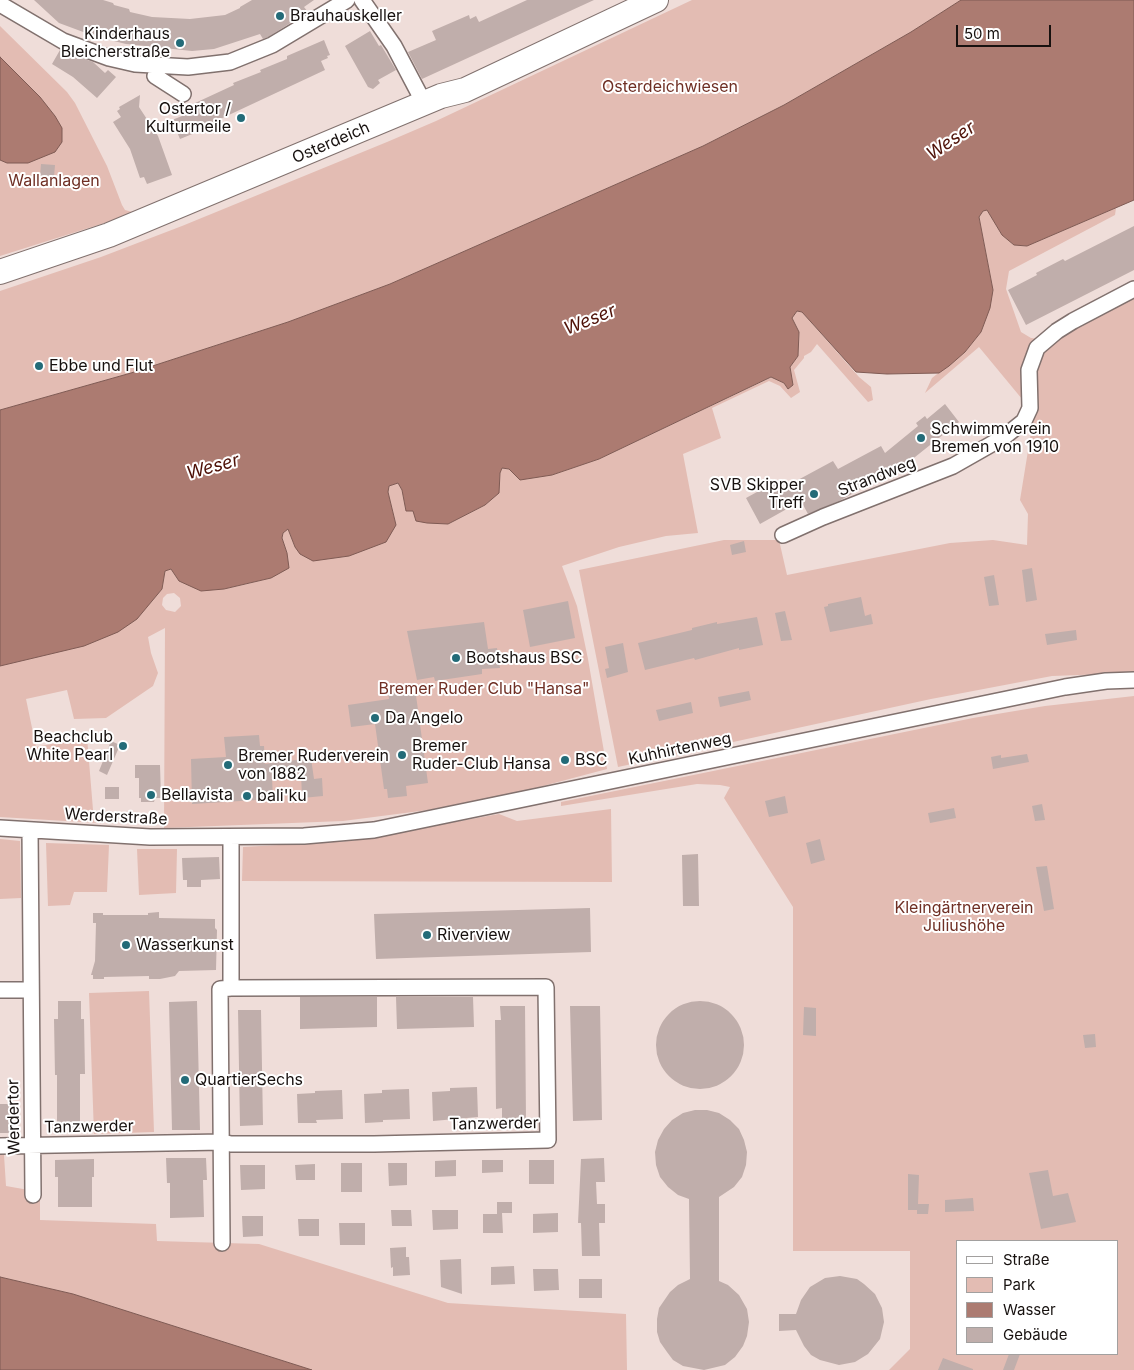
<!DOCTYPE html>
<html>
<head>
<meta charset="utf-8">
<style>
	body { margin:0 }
	#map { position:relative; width:1134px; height:1370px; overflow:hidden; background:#efddd9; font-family:Inter,sans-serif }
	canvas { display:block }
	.legend { position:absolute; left:956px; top:1240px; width:162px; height:115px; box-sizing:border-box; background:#fff; border:1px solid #a2a09f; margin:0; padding:6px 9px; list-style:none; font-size:15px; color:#17110f }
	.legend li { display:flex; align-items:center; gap:10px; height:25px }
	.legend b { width:25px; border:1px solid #a2a09f }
	.scale { position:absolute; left:956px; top:25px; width:95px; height:22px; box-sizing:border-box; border:2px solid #17110f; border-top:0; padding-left:6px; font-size:15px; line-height:18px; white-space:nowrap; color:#17110f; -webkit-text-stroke:4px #fff; paint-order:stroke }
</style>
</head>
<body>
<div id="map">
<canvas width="1134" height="1370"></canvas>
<ul class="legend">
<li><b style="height:6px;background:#fff"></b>Straße</li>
<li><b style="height:14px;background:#e3bcb3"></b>Park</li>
<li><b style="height:14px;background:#ac7b71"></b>Wasser</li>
<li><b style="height:14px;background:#c0aeab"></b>Gebäude</li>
</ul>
<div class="scale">50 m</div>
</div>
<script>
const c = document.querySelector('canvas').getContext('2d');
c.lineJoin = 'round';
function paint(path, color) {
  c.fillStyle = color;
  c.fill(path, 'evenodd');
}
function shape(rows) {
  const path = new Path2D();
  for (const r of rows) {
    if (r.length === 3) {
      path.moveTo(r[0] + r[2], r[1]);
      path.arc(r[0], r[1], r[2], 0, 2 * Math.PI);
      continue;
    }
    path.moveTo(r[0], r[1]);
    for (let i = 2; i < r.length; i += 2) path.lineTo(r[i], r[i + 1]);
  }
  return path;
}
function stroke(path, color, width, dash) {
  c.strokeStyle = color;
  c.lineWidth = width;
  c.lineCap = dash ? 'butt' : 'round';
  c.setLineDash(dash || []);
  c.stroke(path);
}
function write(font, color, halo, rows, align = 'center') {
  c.font = font + ' Inter,sans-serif';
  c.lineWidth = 4;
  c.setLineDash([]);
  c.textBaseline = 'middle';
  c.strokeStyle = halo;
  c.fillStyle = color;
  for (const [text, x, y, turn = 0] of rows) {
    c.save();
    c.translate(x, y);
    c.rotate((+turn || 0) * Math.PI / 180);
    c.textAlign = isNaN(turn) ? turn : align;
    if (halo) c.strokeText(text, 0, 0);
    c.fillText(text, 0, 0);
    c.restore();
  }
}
paint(shape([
	[692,0,961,0,911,32,784,105,703,146,390,284,288,322,131,373,0,410,0,291,101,257,182,226,387,142,436,121],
	[0,26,67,92,75,103,107,166,122,205,125,210,136,213,0,256],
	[1116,208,1115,215,1009,271,1006,289,1021,332,1031,338,1040,339,1023,366,1022,399,979,347,925,393,932,378,965,352,981,332,993,290,979,217,983,211,987,209,1002,235,1014,245,1027,246],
	[1134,293,1134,673,1052,676,931,699,618,767,579,570,724,540,779,540,787,575,950,543,993,540,1027,545,1028,514,1020,500,1034,414,1034,369,1048,346,1070,328],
	[797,311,802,312,859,377,871,387,873,400,868,402,817,344,811,352,804,356,804,358,794,370,800,392,791,398,780,386,769,381,712,408,721,438,683,454,698,533,666,536,619,547,562,566,577,606,588,659,607,769,528,790,428,810,343,821,164,828,165,628,148,637,151,653,158,673,153,686,106,718,74,719,67,690,26,699,36,747,87,737,94,822,98,823,0,817,0,666,33,657,151,601,162,589,165,571,171,569,179,581,224,589,247,584,271,578,287,553,282,538,283,533,288,529,295,547,396,525,388,492,389,486,398,483,402,490,407,511,413,511,448,524,485,505,498,493,500,473,502,468,552,475,599,459,772,377,784,383,788,389,793,385,790,367,798,356,799,332,792,318],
	[174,593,180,598,181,606,175,612,166,610,162,605,163,598,167,594],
	[1134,696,1134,1370,889,1370,910,1349,910,1251,793,1251,793,907,724,798,730,787,720,785,697,784,561,806,561,802,973,718,1045,706],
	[958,1241,1118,1241,1118,1354,958,1354],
	[611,809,612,882,242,881,243,847,350,841,499,814,517,821],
	[0,839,20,841,21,898,0,899],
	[46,843,109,845,107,892,74,892,70,905,48,906],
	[137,849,177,849,176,893,139,895],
	[149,991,154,1132,94,1134,89,993],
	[0,1155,4,1155,6,1186,40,1192,40,1220,156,1224,157,1241,259,1244,448,1303,626,1314,627,1370,312,1370,73,1294,0,1277]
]), '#e3bcb3');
const water = shape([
	[961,0,1134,0,1134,200,1027,246,1014,245,1002,235,987,210,983,211,979,217,993,290,990,308,981,332,965,352,949,366,939,373,887,374,856,372,802,312,797,311,792,318,799,332,798,356,790,367,793,385,788,389,784,383,771,377,599,459,552,475,520,480,509,469,502,468,500,473,499,493,485,505,448,524,427,523,416,521,413,511,406,511,402,490,398,483,389,486,388,492,396,525,386,542,349,556,313,561,300,554,295,547,288,529,283,533,282,538,287,553,289,568,271,578,224,589,201,591,179,581,171,569,165,571,162,589,137,619,118,632,84,646,0,666,0,410,131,373,288,322,390,284,703,146,784,105,911,32,961,0],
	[0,57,40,97,55,116,62,128,62,142,55,152,28,163,7,163,0,160,0,57],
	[0,1277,73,1294,312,1370,0,1370,0,1277]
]);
paint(water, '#ac7b71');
stroke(water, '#7f5b54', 1);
paint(shape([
	[34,0,103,0,113,3,114,5,129,9,130,12,152,17,190,19,225,15,240,8,240,7,252,0,314,0,304,7,308,12,268,37,263,39,260,34,214,49,192,51,126,44,94,36,59,23],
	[527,0,594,0,422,79,408,52,436,40,432,31,469,15,470,19,476,16,479,22],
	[370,31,379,46,381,45,396,70,378,80,380,83,373,89,368,87,345,46],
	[324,40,330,55,327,56,328,58,321,61,325,70,216,121,217,124,180,139,172,120,182,116,180,110,234,85,233,83,261,72,260,70,287,59,287,56],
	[60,50,93,62,105,73,108,70,116,77,97,98,73,77,52,64],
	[140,95,139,107,158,136,172,175,147,184,144,177,140,178,130,149,113,122,121,117,117,111,120,109,119,107],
	[41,164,55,165,54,177,40,176],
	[1134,226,1134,270,1026,325,1008,290,1037,275,1036,273,1063,259,1065,261],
	[945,404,959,422,905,465,839,501,808,514,801,501,760,524,746,498,779,480,783,488,833,461,838,469,881,446,885,453,918,426,916,423,925,416,927,419],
	[744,541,746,552,732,555,730,545],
	[1032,568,1037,600,1026,602,1022,570],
	[994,575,999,605,989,606,984,577],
	[861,597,865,616,871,614,873,624,830,632,824,607,828,606,828,604],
	[568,601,575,638,530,647,523,610],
	[785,611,792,640,781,641,775,613],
	[757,617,763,645,739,650,739,648,695,660,694,658,645,670,638,643,692,630,692,628,717,622,717,624],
	[484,622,488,649,497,648,500,668,482,669,482,674,435,681,434,677,417,680,407,631],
	[1076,630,1077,640,1047,645,1045,634],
	[623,643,628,672,607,678,605,669,609,668,605,647],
	[415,688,428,783,406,786,407,796,388,798,387,789,384,789,375,724,351,727,348,705,389,699,388,692],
	[749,691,751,700,720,707,718,697],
	[691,702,693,713,659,721,656,710],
	[259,735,260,746,264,746,265,764,311,758,314,779,322,778,323,796,302,798,301,773,272,777,273,799,192,804,191,759,226,757,224,737],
	[111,741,120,745,107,775,99,771],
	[1027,754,1029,762,993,769,991,757,1001,755,1001,758],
	[135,765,160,765,161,798,155,798,154,802,141,802,141,798,139,798,139,778,135,778],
	[105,787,119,787,119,799,105,799],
	[785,796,788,813,769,817,765,801],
	[1042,804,1045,820,1035,821,1032,806],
	[954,808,956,818,930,823,928,813],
	[820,839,825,860,811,864,806,843],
	[698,854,699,906,683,906,682,855],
	[219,857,220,879,201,880,201,887,187,887,187,880,183,880,182,858],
	[1047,866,1054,909,1044,911,1036,867],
	[590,908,591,952,376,959,374,914],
	[159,912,159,918,215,919,215,928,217,930,216,970,179,971,175,976,160,979,149,979,149,976,104,977,104,979,93,979,93,975,91,975,95,961,96,923,93,923,93,913,103,913,103,915,148,915,148,913],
	[300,997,377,997,377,1027,300,1029],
	[396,997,473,997,474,1027,397,1029],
	[58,1001,81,1001,81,1019,84,1019,85,1074,80,1074,80,1130,57,1130,57,1075,55,1075,54,1019,58,1019],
	[197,1001,200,1130,172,1130,169,1002],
	[700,1045,44],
	[500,1006,525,1006,526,1121,502,1121,502,1108,496,1109,495,1020,501,1020],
	[570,1006,600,1006,602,1120,573,1121],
	[804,1007,816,1008,816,1036,803,1035],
	[238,1010,261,1010,263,1125,240,1126],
	[1095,1034,1096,1047,1085,1048,1083,1035],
	[477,1087,478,1117,433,1121,432,1092,450,1091,450,1088],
	[409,1089,410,1119,383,1120,383,1122,365,1123,364,1094,382,1093,382,1090],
	[342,1090,343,1119,316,1120,317,1123,298,1123,297,1094,315,1093,315,1091],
	[0,1104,12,1104,13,1121,10,1121,11,1133,0,1133],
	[695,1110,707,1110,719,1113,730,1120,739,1129,744,1140,747,1152,746,1165,742,1177,734,1187,719,1197,719,1281,728,1285,739,1295,747,1309,749,1322,747,1336,743,1346,735,1357,725,1365,704,1370,683,1366,673,1360,667,1352,660,1342,657,1332,657,1319,659,1308,670,1292,678,1285,690,1279,689,1199,678,1195,668,1187,660,1177,656,1165,655,1152,658,1140,664,1129,672,1120,683,1113],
	[166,1158,206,1158,207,1180,203,1180,204,1217,170,1218,170,1183,167,1183],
	[604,1158,605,1182,596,1182,597,1204,605,1204,605,1223,599,1223,600,1256,582,1256,581,1223,578,1223,581,1159],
	[94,1159,94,1177,92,1177,92,1207,58,1207,58,1177,55,1177,55,1160],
	[456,1160,456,1176,435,1177,435,1161],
	[482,1160,503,1160,503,1172,482,1173],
	[529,1160,554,1160,554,1184,529,1184],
	[341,1163,362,1163,362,1192,341,1192],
	[388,1163,407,1163,407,1185,389,1186],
	[315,1164,315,1180,296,1180,295,1165],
	[240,1165,265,1165,265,1189,241,1190],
	[1048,1170,1053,1196,1068,1193,1076,1222,1041,1229,1029,1173],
	[908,1174,919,1175,918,1204,929,1204,928,1214,917,1214,917,1210,908,1210],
	[973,1198,974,1211,945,1212,945,1200],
	[497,1202,512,1202,512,1213,502,1213,503,1233,483,1233,483,1214,497,1214],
	[391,1210,411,1210,412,1226,392,1226],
	[432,1210,458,1210,458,1229,433,1230],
	[558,1213,558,1232,533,1233,533,1214],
	[242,1216,263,1216,263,1236,243,1237],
	[298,1219,319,1219,319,1236,299,1236],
	[339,1223,365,1223,365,1245,340,1245],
	[406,1247,406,1257,409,1257,410,1275,393,1276,393,1267,391,1268,390,1248],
	[461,1259,462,1294,441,1287,440,1260],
	[514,1266,515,1284,491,1285,491,1267],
	[533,1269,558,1269,559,1290,534,1291],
	[840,1276,857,1279,864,1284,875,1294,882,1308,884,1322,880,1339,868,1354,855,1362,839,1365,820,1360,811,1355,804,1346,796,1330,779,1331,779,1314,796,1314,801,1300,810,1287,825,1278],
	[579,1279,602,1279,602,1298,579,1298],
	[1009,1354,1020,1354,1014,1370,1003,1370],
	[943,1358,973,1369,973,1370,938,1370]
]), '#c0aeab');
const street = shape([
	[362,0,394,46,424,103],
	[0,4,63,41,109,58,135,64,188,67,230,62,272,45,347,0],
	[155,76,183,94],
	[783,535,823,517,953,466,1004,437,1024,421,1030,408,1029,370,1037,348,1057,331,1073,321,1134,289],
	[0,828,150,837,304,836,374,830,1065,687,1106,681,1134,680],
	[30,830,33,1195],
	[0,990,30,990],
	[0,1146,222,1142,231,1144,374,1144,548,1140,546,987,231,988],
	[222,1243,220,989,231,988,231,837]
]);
const primary = shape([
	[0,272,109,235,441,96,465,90,656,0]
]);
stroke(street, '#81716e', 18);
stroke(primary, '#81716e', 26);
stroke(street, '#fff', 15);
stroke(primary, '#fff', 24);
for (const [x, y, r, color] of [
	[280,16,5,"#236b78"],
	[180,43,5,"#236b78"],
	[241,118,5,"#236b78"],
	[39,366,5,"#236b78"],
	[921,438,5,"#236b78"],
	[814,494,5,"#236b78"],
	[456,658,5,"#236b78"],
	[375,718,5,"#236b78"],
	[123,746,5,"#236b78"],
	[402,755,5,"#236b78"],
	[565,760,5,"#236b78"],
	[228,765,5,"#236b78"],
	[151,795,5,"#236b78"],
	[247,796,5,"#236b78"],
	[427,935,5,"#236b78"],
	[126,945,5,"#236b78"],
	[185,1080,5,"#236b78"]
]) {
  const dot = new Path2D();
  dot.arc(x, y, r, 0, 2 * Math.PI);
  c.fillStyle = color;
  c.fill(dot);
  stroke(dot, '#fff', 2);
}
write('16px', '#17110f', '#fff', [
	["Brauhauskeller",290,16],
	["Kinderhaus",170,34,"right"],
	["Bleicherstraße",170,52,"right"],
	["Ostertor /",231,109,"right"],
	["Kulturmeile",231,127,"right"],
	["Ebbe und Flut",49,366],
	["Schwimmverein",931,429],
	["Bremen von 1910",931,447],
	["SVB Skipper",804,485,"right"],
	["Treff",804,503,"right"],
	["Bootshaus BSC",466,658],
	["Da Angelo",385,718],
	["Beachclub",113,737,"right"],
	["White Pearl",113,755,"right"],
	["Bremer",412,746],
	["Ruder-Club Hansa",412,764],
	["Bremer Ruderverein",238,756],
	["von 1882",238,774],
	["BSC",575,760],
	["Bellavista",161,795],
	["bali'ku",257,796],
	["Riverview",437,935],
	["Wasserkunst",136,945],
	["QuartierSechs",195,1080]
], 'left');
write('16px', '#6f2f24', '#fff', [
	["Osterdeichwiesen",670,87],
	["Wallanlagen",54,181],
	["Bremer Ruder Club \"Hansa\"",484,689],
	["Kleingärtnerverein",964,908],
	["Juliushöhe",964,926]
]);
write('16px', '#17110f', '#fff', [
	["Osterdeich",331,143,-23],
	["Strandweg",877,477,-21],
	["Kuhhirtenweg",680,749,-12],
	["Werderstraße",116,817,3],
	["Werdertor",14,1117,-91],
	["Tanzwerder",494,1124,-1],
	["Tanzwerder",89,1127,-1]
]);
write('italic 18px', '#4e1107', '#fff', [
	["Weser",951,141,-34],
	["Weser",590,320,-22],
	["Weser",213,467,-15]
]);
</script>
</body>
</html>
